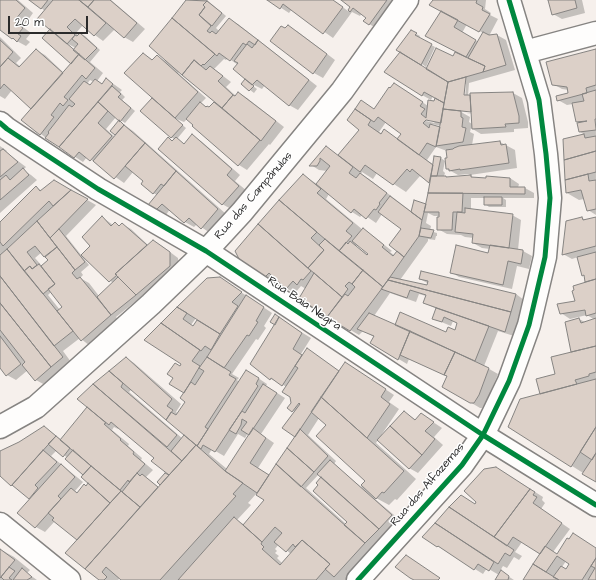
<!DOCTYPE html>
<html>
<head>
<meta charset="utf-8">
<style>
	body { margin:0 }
	#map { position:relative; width:596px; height:580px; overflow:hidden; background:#f6f0ec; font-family:"Architects Daughter",sans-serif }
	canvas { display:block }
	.scale { position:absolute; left:8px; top:16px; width:80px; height:18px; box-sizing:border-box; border:2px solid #2b2b2b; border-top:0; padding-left:5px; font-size:12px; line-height:14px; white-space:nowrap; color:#2b2b2b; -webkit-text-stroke:3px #fff; paint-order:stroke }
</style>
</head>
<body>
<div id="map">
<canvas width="596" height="580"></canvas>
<div class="scale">20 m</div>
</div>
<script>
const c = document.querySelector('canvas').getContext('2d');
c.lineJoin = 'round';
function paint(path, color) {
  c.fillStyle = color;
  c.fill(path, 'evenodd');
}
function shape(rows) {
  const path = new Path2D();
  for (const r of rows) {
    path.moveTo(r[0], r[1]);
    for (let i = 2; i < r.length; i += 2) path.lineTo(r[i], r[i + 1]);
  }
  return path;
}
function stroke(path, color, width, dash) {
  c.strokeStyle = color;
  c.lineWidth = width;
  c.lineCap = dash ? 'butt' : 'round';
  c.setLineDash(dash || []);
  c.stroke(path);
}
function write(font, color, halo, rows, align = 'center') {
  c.font = font + ' "Architects Daughter",sans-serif';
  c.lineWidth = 3;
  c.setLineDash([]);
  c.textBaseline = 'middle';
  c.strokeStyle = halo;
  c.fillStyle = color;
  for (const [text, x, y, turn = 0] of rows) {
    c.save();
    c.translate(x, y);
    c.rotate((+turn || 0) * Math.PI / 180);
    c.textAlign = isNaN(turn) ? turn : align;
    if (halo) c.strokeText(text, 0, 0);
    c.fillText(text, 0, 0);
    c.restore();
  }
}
paint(shape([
	[0,0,18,0,33,13,23,27,31,33,26,39,30,42,26,46,13,39,0,28],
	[31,0,111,0,145,29,133,42,124,37,115,29,103,41,95,35,83,25,76,33,79,36,81,34,85,36,100,50,90,62,103,73,97,81,103,84,107,80,115,85,122,90,120,92,125,97,122,100,135,111,125,123,116,117,106,129,115,137,116,135,112,131,123,124,133,131,226,214,210,233,197,224,194,227,185,222,170,209,166,215,150,205,157,195,153,193,144,181,133,172,124,183,87,157,83,162,46,138,41,134,32,109,12,90,5,99,0,96,0,37,21,58,16,63,21,67,36,50,45,55,64,73,72,64,51,29,45,11],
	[68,44,76,48,74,50],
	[90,80,94,82,91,86,87,84],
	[187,0,207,0,226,16,216,28,219,31,229,19,238,24,317,86,298,110,289,105,265,85,262,89,254,85,253,86,257,89,254,93,242,84,249,83,238,65,228,58,226,60,224,59,214,69,231,82,226,87,236,96,239,93,247,98,284,127,270,145,269,144,247,170,239,165,187,119,184,122,174,118,186,128,177,139,185,144,193,136,201,141,240,175,235,181,247,191,231,209,222,204,168,139,173,142,175,140,141,111,156,101,143,54,153,60,157,56,167,62,168,61,150,46],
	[180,71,216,102,209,108,200,104,206,98,178,73],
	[269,0,333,0,348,11,351,6,343,0,399,0,378,29,369,24,367,17,362,13,360,16,352,12,333,38,292,9,289,13],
	[434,0,486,0,485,9,491,13,490,15,498,19,489,36,497,35,506,40,515,70,469,83,468,96,513,93,522,98,528,122,528,128,514,129,514,132,481,134,471,128,470,132,474,134,472,145,500,142,515,150,517,168,470,175,468,174,458,175,447,169,447,151,436,147,427,160,434,165,441,158,445,161,443,171,445,173,444,176,448,178,471,176,474,178,510,178,519,184,518,188,525,188,534,193,534,198,503,198,506,200,506,207,489,207,485,204,485,198,471,198,471,210,512,215,521,220,518,250,523,251,532,256,529,269,517,266,512,289,459,277,451,272,489,254,490,249,482,248,473,243,474,238,465,237,461,235,447,234,438,229,440,216,434,216,428,213,426,223,431,226,430,231,437,233,437,236,436,236,435,240,428,239,428,241,400,280,428,287,429,284,420,279,516,294,524,300,514,336,498,331,484,366,498,374,487,400,482,408,480,408,443,386,447,376,409,359,407,364,372,343,374,337,363,331,359,335,299,300,306,289,301,286,295,293,286,288,277,279,274,282,265,277,236,251,303,175,317,184,327,171,319,170,311,165,326,147,339,156,360,129,356,110,359,112,370,107,375,110,403,89,428,106,435,102,436,98,433,96,431,100,422,95,400,53,411,31,420,36,419,38,435,47,426,67,422,64,421,66,427,70,453,58,456,52,426,36,442,11],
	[467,24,483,33,478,42,462,33],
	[464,84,466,84,465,100,463,100],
	[452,109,476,112,476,114,452,111],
	[461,112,472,114,472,124,469,122,470,117],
	[421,118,432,120,435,123,421,120],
	[386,122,403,133,412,151,379,132],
	[432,124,441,126,441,128,432,126],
	[431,171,433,171,431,181,429,181,431,182,426,205,412,212,369,179,361,174,362,172,373,179,377,173,406,192,420,176,423,178],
	[329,194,352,212,360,217,363,214,376,223,382,214,402,229,399,251,395,256,390,252,392,251,372,235,363,230,326,199],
	[358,244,369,253,368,255,356,246],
	[390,293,416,302,419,294,426,296,424,303,437,309,434,319,451,326,453,321,458,324,455,331,447,334,395,326,374,316],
	[549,0,582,0,585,13,562,19,553,14],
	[286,29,297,31,335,60,323,78,314,73],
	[596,50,596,215,588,210,584,199,579,200,567,193,564,140,585,135,580,132,573,104,567,105,558,100,570,94,569,90,562,89,553,84],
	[0,146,7,151,6,152,26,167,23,170,31,175,37,180,0,213],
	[54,181,96,205,66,236,89,265,81,272,83,275,80,278,89,283,99,296,113,283,83,255,92,246,102,217,113,225,115,223,120,226,122,224,131,229,148,245,153,241,162,246,178,258,179,271,145,300,141,297,116,317,119,321,90,346,80,338,63,351,71,362,45,385,36,380,28,370,16,380,7,375,0,366,0,223,36,187,42,191],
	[42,252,50,260,42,266,35,258],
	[51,292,63,307,60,310,48,295],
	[582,218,586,220,596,218,596,481,572,466,541,394,573,353,566,322,579,319,585,322,595,320,587,315,570,319,561,313,576,302,587,283,578,257,572,259,563,254],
	[229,284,272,313,264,326,266,328,258,340,256,339,232,374,239,378,237,380,239,382,255,376,267,384,266,386,285,398,261,434,274,443,258,468,270,476,296,437,295,412,293,411,291,396,287,387,271,379,288,324,311,338,301,354,303,356,307,349,340,372,346,363,394,395,389,402,399,409,382,434,383,435,404,412,416,420,430,420,442,428,434,437,443,445,418,473,409,468,378,440,376,443,416,479,397,500,395,499,389,505,376,498,375,499,400,520,350,580,123,580,120,578,118,580,100,580,67,553,78,540,55,521,45,532,36,527,18,513,30,499,0,475,0,452,19,443,44,427,62,440,89,407,78,399,126,358,134,363,181,404,176,412,178,414,186,401,180,367,182,363,145,340],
	[196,318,199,319,194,327,191,325],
	[132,389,189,439,183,439,129,392],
	[319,418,327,425,366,481,361,487,334,464,336,461,308,435],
	[114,427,118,429,120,428,156,458,153,461,170,475,170,476,166,474,158,482,162,485,159,488,146,477,153,470,141,460,142,458,128,446,129,444,112,430],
	[248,433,250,435,227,469,209,454,212,449,224,456,238,434,245,438],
	[57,450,68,458,84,475,90,483,87,487,78,493,75,491,83,482,51,456],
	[319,474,322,477,320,485,349,522,346,524,306,488],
	[256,494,265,500,245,525,237,520,251,505,248,503],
	[279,544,291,554,282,563,277,558,279,556,275,553,277,551,275,549],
	[505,473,543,497,542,500,545,503,541,509,570,529,553,552,558,555,596,548,596,580,524,580,541,554,522,542,515,552,522,556,519,560,514,557,507,568,503,566,500,571,514,580,496,580,499,575,487,568,483,574,423,537,461,496,475,505],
	[566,561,571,564,567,570,562,567],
	[0,549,14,557,30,570,27,573,37,580,0,580]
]), '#0003');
const building = shape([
	[0,0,16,0,25,8,14,21,23,28,18,34,21,36,17,42,13,38,12,39,0,30,0,0],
	[29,0,48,0,41,9,29,0],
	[53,0,79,0,106,23,94,36,75,19,67,27,75,35,67,44,37,19,53,0],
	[79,0,94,0,88,7,79,0],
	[94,0,110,0,137,23,124,38,88,7,94,0],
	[186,0,207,1,203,5,205,7,199,15,211,26,207,31,210,33,212,31,216,34,229,18,258,40,255,45,249,41,246,45,243,43,230,61,219,53,217,56,172,18,186,0],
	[267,0,333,0,343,7,323,34,283,4,280,9,267,0],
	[341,0,387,0,369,25,363,21,366,18,353,8,350,12,348,10,350,7,341,0],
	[433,0,477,0,476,3,483,7,482,10,490,14,479,32,429,5,433,0],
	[548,0,575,0,577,8,552,15,548,0],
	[207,1,222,13,212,26,199,15,205,7,203,5,207,1],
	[441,11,458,20,454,27,476,40,466,57,425,36,441,11],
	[172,18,215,54,204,65,203,64,201,66,194,60,182,75,149,46,172,18],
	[288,25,327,54,313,74,270,41,281,26,285,28,288,25],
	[50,29,79,54,71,64,42,38,50,29],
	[411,30,417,33,415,35,432,44,421,65,396,50,411,30],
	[483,32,489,35,497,34,506,65,483,72,485,66,468,58,483,32],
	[80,33,97,48,85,60,73,50,78,44,72,39,75,35,77,36,80,33],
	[0,40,13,52,0,67,0,40],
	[258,40,309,80,289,106,257,80,252,85,233,69,238,63,234,61,247,44,252,48,258,40],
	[436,48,453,56,455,52,485,66,483,72,448,82,426,69,436,48],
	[36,49,63,73,31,109,4,84,0,89,0,67,8,58,19,67,36,49],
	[596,49,596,85,586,88,587,93,557,101,556,96,568,93,567,87,552,85,546,62,596,49],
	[400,52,448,82,444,103,424,92,422,96,384,72,400,52],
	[143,53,152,60,157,55,198,92,175,118,124,73,143,53],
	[79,54,95,68,86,79,82,75,64,97,68,100,63,106,60,103,51,115,54,117,40,135,21,120,79,54],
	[194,60,206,70,210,66,223,76,218,81,233,95,222,108,182,75,194,60],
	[466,77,464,95,470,95,471,112,443,109,448,82,466,77],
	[106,78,113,84,59,147,45,138,49,133,48,132,69,105,72,107,75,104,69,99,84,81,90,85,95,79,102,84,106,78],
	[245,79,254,86,249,91,241,84,245,79],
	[394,83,423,102,420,106,425,109,421,114,426,118,428,100,434,101,435,98,444,103,441,123,426,120,423,123,429,128,430,124,440,127,436,147,427,143,419,155,397,139,401,134,378,117,374,122,355,109,361,100,374,109,389,87,390,88,394,83],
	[112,86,121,94,118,97,131,108,120,122,98,102,112,86],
	[596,90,596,119,595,119,596,130,579,132,577,123,587,121,576,122,572,103,584,101,582,94,596,90],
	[238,92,276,121,261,141,222,108,233,95,235,96,238,92],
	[513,92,519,116,519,123,505,124,506,127,472,129,470,93,513,92],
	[152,98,183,125,171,138,140,111,152,98],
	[98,102,108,111,98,123,112,136,90,161,79,152,74,158,59,147,98,102],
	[200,102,206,107,207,106,209,107,214,102,260,140,238,166,192,126,193,125,186,119,200,102],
	[355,109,371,120,368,125,381,134,384,129,433,165,429,183,412,169,410,172,407,169,393,185,365,165,360,172,338,155,359,130,347,120,355,109],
	[443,109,461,111,461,117,463,118,462,127,466,128,463,142,436,146,443,109],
	[119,120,124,125,115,135,110,131,119,120],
	[124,125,145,143,114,179,93,161,124,125],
	[192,134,232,169,227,175,239,186,222,205,158,149,168,137,172,141,176,137,184,144,192,134],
	[584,134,585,138,596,136,596,151,564,160,563,139,584,134],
	[500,141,501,145,506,144,509,163,460,170,460,169,449,171,449,169,446,169,445,158,447,158,446,150,453,149,454,148,459,146,500,141],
	[145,143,176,171,164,186,161,184,153,194,141,184,143,181,125,166,145,143],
	[326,146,353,167,349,173,356,178,360,173,387,193,379,203,380,204,376,210,374,209,366,219,354,209,351,213,316,184,330,166,320,158,320,161,317,166,309,166,326,146],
	[3,149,18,162,0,177,0,151,3,149],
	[596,151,596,172,565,180,564,160,596,151],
	[434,156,441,157,437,176,431,176,434,156],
	[23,168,29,175,0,200,0,180,6,175,10,180,23,168],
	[176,171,218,209,201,229,189,218,184,223,162,204,156,210,148,205,176,171],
	[303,174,321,189,317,193,353,223,346,231,352,236,339,251,279,200,303,174],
	[588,174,589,181,596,180,596,209,587,211,581,190,566,193,565,180,588,174],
	[471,175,471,177,486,178,486,176,510,178,510,187,525,187,525,194,428,193,431,176,446,176,446,177,471,175],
	[54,180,71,190,53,206,49,201,3,246,0,242,0,222,36,186,40,191,54,180],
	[71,190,88,199,50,238,37,221,71,190],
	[428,193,463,193,462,212,453,212,452,230,437,230,437,217,439,217,439,212,424,212,428,193],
	[390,196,422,220,419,236,404,257,389,245,401,229,378,212,390,196],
	[484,197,502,197,502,205,484,205,484,197],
	[279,200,317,232,311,238,324,250,308,268,258,224,279,200],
	[414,200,426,204,422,220,411,212,414,200],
	[465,208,513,214,509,248,472,243,473,234,455,232,457,212,465,213,465,208],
	[102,216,111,226,115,222,119,226,122,223,147,245,115,274,117,275,109,282,81,255,90,246,82,237,102,216],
	[582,217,583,220,596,217,596,246,562,255,566,221,582,217],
	[37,221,57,247,44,257,35,246,27,252,37,265,32,269,30,266,24,271,7,249,37,221],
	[258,224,311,271,303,280,301,279,297,285,293,281,286,289,269,273,265,277,239,259,235,251,258,224],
	[363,228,384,245,382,247,393,256,397,251,404,257,383,287,339,251,346,242,348,244,350,241,367,255,368,254,352,241,363,228],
	[421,228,434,230,431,238,419,236,421,228],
	[59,229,85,262,75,270,50,238,59,229],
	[325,239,363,270,352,284,349,282,345,286,348,289,342,297,308,268,324,250,319,245,325,239],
	[153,240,170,252,170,266,136,295,115,274,153,240],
	[456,245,488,253,490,245,523,250,523,252,521,264,508,261,503,285,450,273,456,245],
	[57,247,75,270,72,273,77,279,80,277,111,315,81,341,57,311,62,307,48,289,55,284,41,266,48,260,45,257,57,247],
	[7,249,73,331,54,346,0,276,0,255,7,249],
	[596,252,596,279,585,282,584,275,582,276,577,257,596,252],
	[39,264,55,284,43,294,24,271,30,266,32,269,39,264],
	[363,270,383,287,350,331,327,317,345,294,348,296,355,287,352,284,363,270],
	[421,271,516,294,511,312,388,280,390,277,427,285,428,281,419,279,421,271],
	[314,273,342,297,327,317,298,300,314,273],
	[0,276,63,357,51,367,0,303,0,276],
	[118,277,136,295,111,315,97,297,118,277],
	[220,277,242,292,232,302,238,306,220,334,177,307,207,278,220,277],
	[596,279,596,313,586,316,585,310,560,314,557,304,575,301,572,291,574,290,573,286,596,279],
	[388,280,511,312,505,332,423,303,426,295,410,290,407,298,381,289,388,280],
	[246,295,264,307,256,321,258,322,249,336,247,335,224,368,207,357,246,295],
	[0,303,51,367,35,381,22,365,25,362,0,330,0,303],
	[177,307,187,313,183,319,193,326,197,320,220,334,211,350,205,346,201,351,161,323,177,307],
	[436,308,489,326,475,361,395,325,400,312,446,332,448,327,455,330,457,323,444,317,442,322,432,319,436,308],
	[369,313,410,331,398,360,370,343,374,336,357,329,369,313],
	[275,314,279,317,275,325,270,322,275,314],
	[279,317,302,333,293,349,302,355,282,386,271,378,270,380,250,364,279,317],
	[579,318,581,323,596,318,596,346,571,352,565,322,579,318],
	[161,323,200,350,192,361,200,366,184,393,169,384,173,378,167,374,175,363,180,366,181,364,144,340,161,323],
	[410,331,455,352,444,375,400,355,410,331],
	[0,336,21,364,6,376,0,368,0,336],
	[596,346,596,372,589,374,589,376,575,380,577,384,540,394,536,379,555,374,551,357,596,346],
	[307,348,339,371,295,437,282,428,300,404,299,403,292,412,287,408,291,403,290,397,282,392,298,368,295,366,307,348],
	[455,352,489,368,479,395,474,403,470,403,442,387,447,376,444,375,455,352],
	[126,357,172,399,167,406,173,410,166,420,109,371,126,357],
	[207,357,231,372,229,375,236,379,205,427,208,429,197,446,166,420,171,412,176,415,185,402,180,398,191,382,195,385,204,371,199,368,207,357],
	[345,362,386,389,381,397,390,404,367,438,321,397,345,362],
	[246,370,259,378,256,384,258,386,215,452,203,445,201,449,197,446,246,370],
	[109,371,123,383,121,387,177,435,167,447,93,384,109,371],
	[596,379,596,427,571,467,508,427,520,399,596,379],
	[93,384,182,461,169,475,151,461,154,458,111,422,109,425,77,399,93,384],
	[263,384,277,393,249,435,241,430,247,422,242,419,241,425,236,434,229,430,242,411,245,413,263,384],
	[321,397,404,471,384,493,382,492,376,499,361,485,365,481,316,436,326,425,311,412,321,397],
	[87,407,106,423,104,424,121,439,120,440,134,452,133,454,145,464,129,482,128,480,120,490,60,440,87,407],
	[404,411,415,420,421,413,434,422,425,431,435,439,422,455,390,426,404,411],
	[44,426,56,436,11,486,0,476,0,451,19,442,44,426],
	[390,426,422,455,409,469,377,440,390,426],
	[596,427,596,453,592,460,580,452,596,427],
	[253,428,266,438,250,463,269,475,257,493,225,471,253,428],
	[300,429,328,456,314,472,287,448,300,429],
	[184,435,196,445,182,461,171,451,184,435],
	[56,436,70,448,63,457,48,444,56,436],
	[196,445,225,471,243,483,233,494,236,496,160,580,121,580,106,567,102,572,107,577,104,580,99,580,85,569,196,445],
	[287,448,314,472,301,487,276,464,287,448],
	[43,450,57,462,35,485,38,488,29,499,12,485,43,450],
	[73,450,91,466,83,475,65,459,73,450],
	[596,453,596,482,582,474,596,453],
	[330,460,392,515,379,529,317,474,330,460],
	[61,464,75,477,58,496,61,499,35,528,17,513,61,464],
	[276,464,365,543,334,577,325,569,330,564,302,540,295,547,293,544,286,552,274,542,282,533,275,527,262,542,243,525,264,500,256,495,276,464],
	[91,466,121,491,110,503,81,477,91,466],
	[496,467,530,489,494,537,449,507,461,495,475,504,476,502,464,491,484,469,496,467],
	[137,473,140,476,142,474,158,487,140,507,122,492,137,473],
	[165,473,169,475,160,485,157,482,165,473],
	[321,477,379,529,365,543,344,525,347,522,313,491,318,485,316,483,321,477],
	[88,483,110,503,77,540,52,520,54,518,48,513,71,488,77,493,84,484,86,486,88,483],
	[530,489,535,492,533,495,537,497,533,503,562,523,540,554,513,537,507,546,494,537,530,489],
	[121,491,140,507,85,569,65,553,121,491],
	[449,507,514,550,510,556,505,553,498,564,435,523,449,507],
	[234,517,262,542,261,544,264,547,262,549,280,565,302,540,330,564,316,580,178,580,234,517],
	[435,523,494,562,489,571,478,564,474,570,438,546,437,547,422,537,435,523],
	[573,533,596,548,596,558,582,580,559,580,553,577,561,566,566,569,569,564,557,556,546,572,533,564,545,546,557,554,567,538,569,539,573,533],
	[0,549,15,560,0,578,0,549],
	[406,555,440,578,438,580,414,580,410,578,395,567,406,555],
	[596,558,596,580,588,580,595,568,591,566,596,558],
	[533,564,559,580,523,580,533,564],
	[9,567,15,571,9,578,12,580,4,580,1,577,9,567],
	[22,568,32,577,27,580,13,580,22,568],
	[501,570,509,576,508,580,495,580,501,570]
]);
paint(building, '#dcd0c8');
stroke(building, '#868482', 1);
const minor = shape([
	[525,52,596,33],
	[0,123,7,129,98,189,206,251,483,435,596,505],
	[0,427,36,407,151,304,206,251,242,212,342,91,407,0],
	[0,524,69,580],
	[358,580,462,465,483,435,509,381,529,325,545,257,550,198,546,154,539,100,509,0]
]);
stroke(minor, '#868482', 25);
stroke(minor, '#fefdfc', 22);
stroke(shape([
	[0,123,7,129,98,189,206,251,483,435,596,505],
	[358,580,462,465,483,435,509,381,529,325,545,257,550,198,546,154,539,100,509,0]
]), '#00873e', 5);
write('12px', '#2b2b2b', '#fff', [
	["Rua das Campânulas",254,196,-49],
	["Rua Baia Negra",304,304,34],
	["Rua das Alfazemas",428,485,-49]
]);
</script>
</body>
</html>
